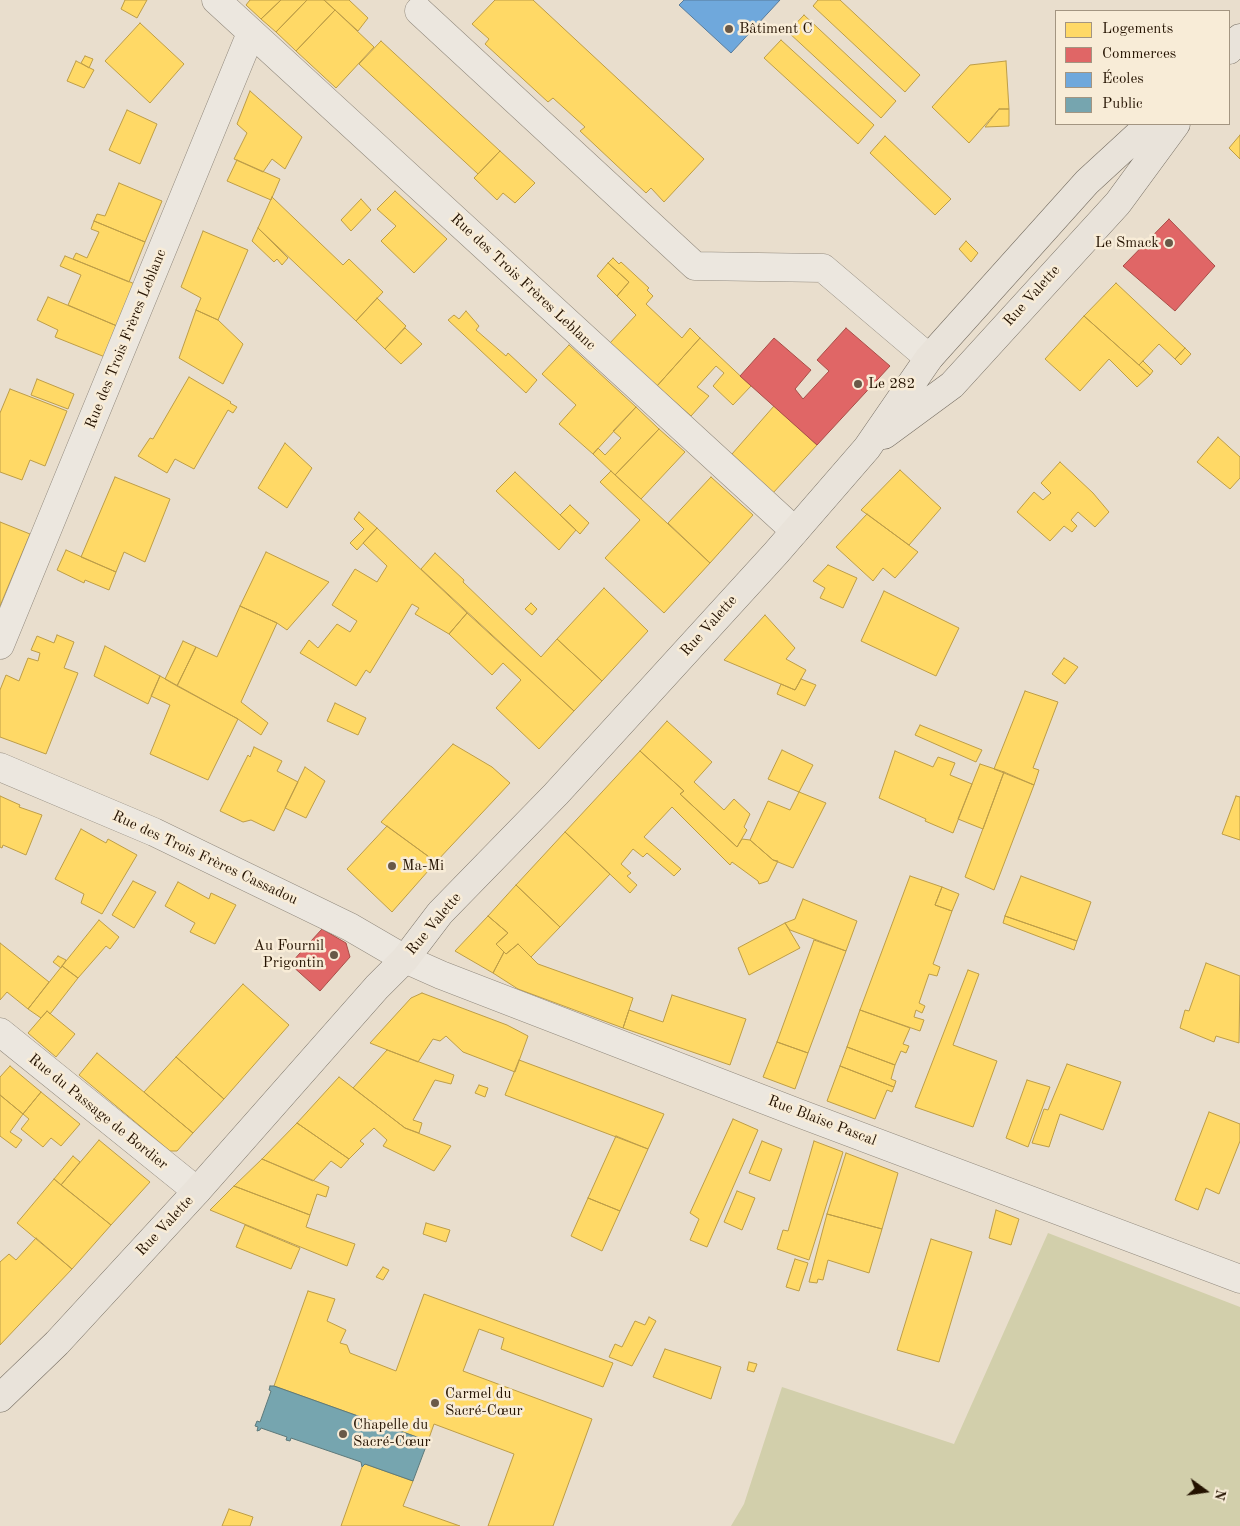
<!DOCTYPE html>
<html>
<head>
<meta charset="utf-8">
<style>
	body { margin:0 }
	#map { position:relative; width:1240px; height:1526px; overflow:hidden; background:#e9decd; font-family:"Old Standard TT",serif }
	canvas { display:block }
	.legend { position:absolute; left:1055px; top:10px; width:175px; height:115px; box-sizing:border-box; background:#f8ecd7; border:1px solid #a39581; margin:0; padding:6px 9px; list-style:none; font-size:15px; color:#241200 }
	.legend li { display:flex; align-items:center; gap:10px; height:25px }
	.legend b { width:25px; border:1px solid #a39581 }
	.north { position:absolute; left:1180px; top:1466px; width:50px; height:50px; -webkit-text-stroke:4px #f8ecd7; paint-order:stroke; rotate:104deg; font-size:14px; font-weight:700; line-height:20px; text-align:center; color:#241200 }
	.north::after { content:''; display:block; margin:auto; width:18px; height:22px; background:#241200; clip-path:polygon(50% 0,100% 100%,50% 72%,0 100%) }
</style>
</head>
<body>
<div id="map">
<canvas width="1240" height="1526"></canvas>
<ul class="legend">
<li><b style="height:14px;background:#ffd966"></b>Logements</li>
<li><b style="height:14px;background:#e06666"></b>Commerces</li>
<li><b style="height:14px;background:#6fa8dc"></b>Écoles</li>
<li><b style="height:14px;background:#76a5af"></b>Public</li>
</ul>
<div class="north">N</div>
</div>
<script>
const c = document.querySelector('canvas').getContext('2d');
c.lineJoin = 'round';
function paint(path, color) {
  c.fillStyle = color;
  c.fill(path, 'evenodd');
}
function shape(rows) {
  const path = new Path2D();
  for (const r of rows) {
    path.moveTo(r[0], r[1]);
    for (let i = 2; i < r.length; i += 2) path.lineTo(r[i], r[i + 1]);
  }
  return path;
}
function stroke(path, color, width, dash) {
  c.strokeStyle = color;
  c.lineWidth = width;
  c.lineCap = dash ? 'butt' : 'round';
  c.setLineDash(dash || []);
  c.stroke(path);
}
function write(font, color, halo, rows, align = 'center') {
  c.font = font + ' "Old Standard TT",serif';
  c.lineWidth = 5;
  c.setLineDash([]);
  c.textBaseline = 'middle';
  c.strokeStyle = halo;
  c.fillStyle = color;
  for (const [text, x, y, turn = 0] of rows) {
    c.save();
    c.translate(x, y);
    c.rotate((+turn || 0) * Math.PI / 180);
    c.textAlign = isNaN(turn) ? turn : align;
    if (halo) c.strokeText(text, 0, 0);
    c.fillText(text, 0, 0);
    c.restore();
  }
}
paint(shape([
	[1048,1233,1240,1307,1240,1526,731,1526,744,1504,782,1387,954,1444]
]), '#d2cfab');
const homes = shape([
	[125,0,147,0,137,18,121,9,125,0],
	[250,0,281,0,261,19,246,5,250,0],
	[281,0,307,0,276,32,261,19,281,0],
	[307,0,324,0,335,10,296,51,276,32,307,0],
	[324,0,349,0,368,18,358,31,324,0],
	[495,0,533,0,704,159,664,202,651,188,646,193,580,131,585,127,553,98,548,102,485,44,489,39,472,24,495,0],
	[818,0,840,0,920,75,905,92,813,6,818,0],
	[335,10,374,47,336,88,296,51,335,10],
	[804,15,896,101,881,118,788,32,804,15],
	[140,23,184,64,150,103,105,61,140,23],
	[781,40,874,125,858,144,764,58,781,40],
	[381,41,500,151,478,174,359,64,381,41],
	[85,56,93,59,89,68,81,63,85,56],
	[76,61,94,70,84,88,67,81,76,61],
	[1006,61,1009,109,999,109,969,143,932,107,970,65,1006,61],
	[250,91,302,137,285,169,272,159,263,172,234,159,247,133,237,124,250,91],
	[999,109,1009,109,1009,126,985,127,999,109],
	[127,110,157,124,140,164,109,150,127,110],
	[1240,135,1240,159,1229,148,1240,135],
	[885,136,951,199,935,215,870,153,885,136],
	[500,151,535,183,515,203,503,193,497,200,474,178,500,151],
	[237,160,280,179,271,200,227,181,237,160],
	[119,183,162,201,145,242,94,221,97,214,105,216,119,183],
	[395,191,447,239,414,273,381,241,396,226,377,209,395,191],
	[272,197,343,265,349,259,383,292,356,321,258,228,272,197],
	[361,199,371,210,351,231,341,220,361,199],
	[94,221,145,242,129,282,73,259,76,253,87,258,99,232,91,229,94,221],
	[258,228,288,258,282,265,277,259,274,262,252,241,258,228],
	[203,231,248,250,218,320,196,310,201,298,181,287,203,231],
	[966,241,978,253,971,262,959,249,966,241],
	[65,256,135,284,117,326,68,305,81,275,60,266,65,256],
	[613,258,619,264,621,262,649,288,647,290,653,296,646,304,682,338,690,328,700,338,657,386,610,343,636,315,617,296,629,282,608,263,613,258],
	[608,263,629,282,617,296,597,276,608,263],
	[1116,283,1185,348,1175,359,1159,344,1139,365,1084,316,1116,283],
	[48,297,117,326,105,357,55,337,58,330,37,320,48,297],
	[377,298,406,326,385,349,356,321,377,298],
	[196,310,218,320,243,344,223,384,179,358,196,310],
	[466,311,479,326,476,330,506,356,508,353,537,380,526,393,448,320,454,315,459,319,466,311],
	[1084,316,1150,375,1137,387,1109,359,1080,391,1045,359,1084,316],
	[405,328,422,344,401,364,385,349,405,328],
	[700,338,751,386,733,405,713,386,724,373,716,366,697,387,709,396,691,416,657,386,700,338],
	[569,345,636,407,593,454,559,424,576,405,542,374,569,345],
	[1185,348,1191,354,1181,365,1175,359,1185,348],
	[1143,361,1153,371,1150,375,1139,365,1143,361],
	[189,377,231,402,230,403,237,407,233,413,228,410,194,469,175,459,167,473,138,456,150,438,153,439,189,377],
	[37,379,74,394,68,409,31,395,37,379],
	[10,389,67,411,45,466,30,460,22,480,0,472,0,413,10,389],
	[774,406,817,445,773,493,732,454,774,406],
	[636,407,659,429,615,475,593,454,598,448,605,455,621,438,613,431,636,407],
	[659,429,685,452,641,499,615,475,659,429],
	[1218,437,1240,457,1240,478,1230,489,1197,462,1218,437],
	[285,443,312,468,287,508,258,488,285,443],
	[1060,462,1093,493,1109,512,1095,527,1078,512,1071,520,1077,526,1072,532,1064,526,1050,541,1017,512,1034,492,1043,500,1051,493,1041,483,1060,462],
	[900,470,941,508,909,545,861,510,900,470],
	[611,471,710,563,664,613,605,558,640,520,600,482,611,471],
	[515,472,576,530,559,550,496,491,515,472],
	[115,477,170,499,145,562,124,552,116,572,81,557,115,477],
	[711,477,753,515,710,563,668,523,711,477],
	[570,505,589,523,580,534,560,515,570,505],
	[359,512,377,528,357,550,350,543,364,529,354,519,359,512],
	[867,514,918,552,895,578,883,568,873,581,836,547,867,514],
	[0,522,30,534,0,606,0,522],
	[377,528,467,613,449,634,415,614,419,608,412,604,370,673,366,670,356,686,300,653,309,640,318,648,337,624,350,632,357,621,332,605,355,569,377,582,387,566,363,543,377,528],
	[66,550,116,572,109,590,85,580,84,583,57,570,66,550],
	[266,552,329,582,287,630,277,623,240,606,266,552],
	[435,553,464,580,463,582,541,657,557,639,602,681,574,711,421,569,435,553],
	[828,565,857,578,843,608,820,598,825,588,813,581,828,565],
	[604,588,648,631,602,681,557,639,604,588],
	[884,591,959,628,936,676,861,641,884,591],
	[531,603,537,609,532,615,525,609,531,603],
	[240,606,277,623,241,702,268,723,261,735,238,719,177,686,196,647,217,657,240,606],
	[467,613,574,711,539,749,496,708,521,680,503,663,492,675,449,634,467,613],
	[765,615,795,648,786,659,806,670,795,690,724,660,765,615],
	[57,635,74,642,64,668,78,673,46,754,0,737,0,690,6,675,19,681,28,658,38,661,40,653,31,650,37,636,54,643,57,635],
	[183,641,196,647,177,686,165,679,183,641],
	[105,646,160,676,148,704,94,676,105,646],
	[1064,658,1078,667,1065,684,1052,674,1064,658],
	[160,676,238,719,208,780,150,754,170,705,151,696,160,676],
	[801,679,816,685,805,706,777,694,781,684,795,690,801,679],
	[1025,691,1058,702,1033,768,1039,770,1034,785,994,769,1025,691],
	[335,703,366,718,358,735,327,721,335,703],
	[667,721,712,762,694,782,724,810,734,799,750,814,744,827,747,830,737,847,680,794,684,791,640,751,667,721],
	[920,725,982,750,976,762,915,735,920,725],
	[453,744,492,767,510,783,436,862,381,822,453,744],
	[254,747,282,761,277,771,298,782,274,831,251,820,243,822,220,811,248,755,250,757,254,747],
	[782,750,813,765,799,792,768,779,782,750],
	[640,751,684,791,680,794,737,847,742,839,750,840,773,860,778,861,768,881,759,884,758,881,732,862,730,865,672,807,644,837,681,869,674,876,647,853,643,857,633,849,621,864,631,873,627,876,637,885,630,893,565,832,640,751],
	[895,751,933,767,938,757,955,763,950,775,972,784,953,833,925,821,926,819,879,798,895,751],
	[980,764,1004,772,983,829,958,819,980,764],
	[305,767,325,781,306,818,285,808,305,767],
	[1004,772,1034,785,994,890,965,877,1004,772],
	[799,792,826,803,793,868,773,860,750,840,768,801,790,810,799,792],
	[0,796,20,805,19,807,42,815,26,855,3,845,2,848,0,847,0,796],
	[1236,796,1240,797,1240,840,1222,834,1236,796],
	[387,826,436,862,392,912,347,869,387,826],
	[81,829,106,843,108,839,137,855,102,914,81,903,84,894,55,879,81,829],
	[565,832,610,874,560,927,516,885,565,832],
	[910,876,942,887,935,905,952,911,933,964,940,967,937,976,929,974,919,1003,925,1006,922,1013,916,1010,914,1017,924,1020,920,1031,860,1010,910,876],
	[1021,876,1091,902,1077,941,1005,916,1021,876],
	[133,881,156,892,134,928,112,915,133,881],
	[178,882,209,899,211,893,236,905,215,944,190,932,195,923,165,906,178,882],
	[516,885,560,927,531,957,518,944,506,954,496,944,508,933,488,916,516,885],
	[942,887,959,894,952,911,935,905,942,887],
	[803,899,857,921,846,951,790,930,785,923,795,919,803,899],
	[488,916,508,933,496,944,504,952,493,973,455,951,488,916],
	[1005,916,1077,941,1074,950,1003,923,1005,916],
	[99,920,119,937,110,949,106,946,78,978,62,966,99,920],
	[785,923,800,948,749,975,738,948,785,923],
	[814,940,846,951,808,1053,777,1042,814,940],
	[0,943,49,982,28,1009,7,992,0,1000,0,943],
	[518,944,538,964,633,998,623,1028,518,989,493,973,504,952,506,954,518,944],
	[58,956,66,960,61,968,53,962,58,956],
	[1206,963,1240,976,1239,1043,1216,1036,1214,1042,1180,1028,1185,1010,1189,1011,1206,963],
	[62,966,78,978,50,1014,47,1011,41,1018,28,1009,62,966],
	[968,970,979,974,953,1045,997,1061,973,1127,915,1107,968,970],
	[243,984,289,1025,224,1099,176,1057,243,984],
	[422,993,507,1025,528,1036,515,1072,463,1052,446,1036,440,1041,433,1039,418,1062,370,1043,411,998,422,993],
	[672,995,746,1019,730,1065,623,1028,629,1010,663,1022,672,995],
	[860,1010,910,1028,903,1044,909,1046,906,1053,901,1051,895,1065,847,1047,860,1010],
	[47,1011,75,1034,56,1057,28,1033,47,1011],
	[777,1042,808,1053,795,1089,763,1077,777,1042],
	[847,1047,895,1065,891,1079,896,1081,894,1087,840,1066,847,1047],
	[387,1050,454,1075,451,1084,435,1080,413,1120,422,1123,419,1133,405,1128,353,1088,387,1050],
	[97,1053,193,1133,177,1151,170,1151,79,1075,97,1053],
	[176,1057,224,1099,193,1133,144,1092,176,1057],
	[519,1060,664,1114,648,1149,505,1095,519,1060],
	[1067,1064,1121,1082,1103,1130,1060,1114,1049,1147,1032,1143,1044,1109,1048,1110,1067,1064],
	[10,1066,41,1092,23,1114,0,1095,0,1077,10,1066],
	[840,1066,894,1087,892,1092,887,1090,875,1119,827,1101,840,1066],
	[339,1077,405,1128,451,1146,434,1171,383,1146,387,1140,374,1128,360,1141,364,1144,349,1159,297,1123,339,1077],
	[1027,1080,1050,1087,1028,1147,1006,1138,1027,1080],
	[479,1085,488,1088,485,1097,475,1093,479,1085],
	[41,1092,80,1124,61,1146,51,1138,43,1147,21,1129,29,1119,23,1114,41,1092],
	[0,1095,23,1114,10,1132,22,1140,16,1148,0,1136,0,1095],
	[1209,1112,1240,1124,1240,1141,1219,1194,1206,1188,1198,1210,1175,1200,1209,1112],
	[733,1119,758,1130,707,1247,690,1240,699,1219,690,1213,733,1119],
	[297,1123,349,1159,341,1168,331,1161,313,1181,262,1159,297,1123],
	[616,1136,648,1149,620,1211,588,1198,616,1136],
	[99,1140,150,1182,111,1225,61,1185,99,1140],
	[762,1141,782,1149,770,1181,749,1173,762,1141],
	[814,1141,843,1152,809,1260,777,1249,783,1230,788,1231,814,1141],
	[846,1153,898,1173,882,1229,827,1214,846,1153],
	[73,1156,80,1162,61,1185,54,1179,73,1156],
	[262,1159,329,1187,326,1197,317,1194,310,1215,234,1186,262,1159],
	[54,1179,111,1225,72,1269,17,1223,54,1179],
	[234,1186,310,1215,306,1227,355,1244,347,1266,210,1210,234,1186],
	[737,1191,755,1198,742,1230,724,1222,737,1191],
	[588,1198,620,1211,602,1251,571,1236,588,1198],
	[996,1210,1019,1219,1011,1245,989,1238,996,1210],
	[827,1214,882,1229,869,1273,828,1260,823,1280,818,1279,817,1283,809,1282,827,1214],
	[426,1223,450,1230,446,1242,423,1234,426,1223],
	[245,1225,300,1248,291,1269,236,1247,245,1225],
	[36,1238,72,1269,0,1345,0,1262,9,1254,16,1260,36,1238],
	[931,1239,972,1252,939,1362,897,1350,931,1239],
	[795,1259,808,1263,799,1291,786,1287,795,1259],
	[383,1267,389,1270,383,1280,376,1277,383,1267],
	[308,1291,335,1299,327,1321,346,1330,340,1343,347,1345,350,1353,396,1371,424,1294,613,1363,603,1387,501,1349,504,1338,479,1329,463,1371,592,1419,553,1526,488,1526,514,1454,434,1424,428,1441,274,1386,308,1291],
	[649,1317,656,1321,632,1366,609,1357,615,1344,622,1347,635,1321,645,1325,649,1317],
	[665,1349,721,1367,711,1399,653,1377,665,1349],
	[749,1362,757,1364,754,1372,747,1370,749,1362],
	[365,1464,413,1481,403,1506,460,1526,341,1526,362,1467,365,1464],
	[229,1509,253,1517,250,1526,222,1526,229,1509]
]);
paint(homes, '#ffd966');
stroke(homes, '#bd9d47', 1);
const shops = shape([
	[1169,219,1215,266,1175,311,1123,266,1169,219],
	[846,328,890,366,817,445,740,376,774,338,811,370,795,389,803,399,829,371,817,360,846,328],
	[322,929,346,943,350,957,320,991,290,964,322,929]
]);
paint(shops, '#e06666');
stroke(shops, '#a84d47', 1);
const schools = shape([
	[684,0,780,0,731,53,679,5,684,0]
]);
paint(schools, '#6fa8dc');
stroke(schools, '#587b9a', 1);
const public = shape([
	[270,1386,274,1386,428,1441,413,1481,365,1464,362,1467,361,1462,291,1438,290,1441,286,1440,287,1437,261,1428,260,1430,257,1431,258,1427,255,1426,257,1421,260,1422,271,1391,269,1390,270,1386]
]);
paint(public, '#76a5af');
stroke(public, '#5d797a', 1);
const minor = shape([
	[216,0,795,531],
	[419,11,695,266,823,268,929,358],
	[0,645,251,33],
	[0,767,154,832,350,927,405,959,441,975,801,1114,1240,1279],
	[0,1032,197,1191]
]);
const major = shape([
	[1229,50,1240,38],
	[884,435,952,385,1118,203,1176,124],
	[0,1398,57,1343,197,1191,377,987,405,959,440,913,556,794,776,553,867,448,929,358,1087,182,1150,124]
]);
stroke(minor, '#928a7e', 29);
stroke(major, '#766e63', 29);
stroke(minor, '#ece7df', 28);
stroke(major, '#e9e3da', 28);
for (const [x, y, r, color] of [
	[729,29,5,"#695948"],
	[1169,243,5,"#695948"],
	[858,384,5,"#695948"],
	[392,866,5,"#695948"],
	[334,955,5,"#695948"],
	[435,1403,5,"#695948"],
	[343,1434,5,"#695948"]
]) {
  const dot = new Path2D();
  dot.arc(x, y, r, 0, 2 * Math.PI);
  c.fillStyle = color;
  c.fill(dot);
  stroke(dot, '#f8ecd7', 2);
}
write('15px', '#241200', '#f8ecd7', [
	["Bâtiment C",739,29],
	["Le Smack",1159,243,"right"],
	["Le 282",868,384],
	["Ma-Mi",402,866],
	["Au Fournil",324,946,"right"],
	["Prigontin",324,963,"right"],
	["Carmel du",445,1394],
	["Sacré-Cœur",445,1411],
	["Chapelle du",353,1425],
	["Sacré-Cœur",353,1442]
], 'left');
write('15px', '#241200', '#f8ecd7', [
	["Rue des Trois Frères Leblanc",523,282,43],
	["Rue Valette",1032,296,-48],
	["Rue des Trois Frères Leblanc",126,339,-68],
	["Rue Valette",709,626,-48],
	["Rue des Trois Frères Cassadou",205,858,25],
	["Rue Valette",434,924,-50],
	["Rue du Passage de Bordier",98,1112,39],
	["Rue Blaise Pascal",822,1121,21],
	["Rue Valette",165,1226,-47]
]);
</script>
</body>
</html>
